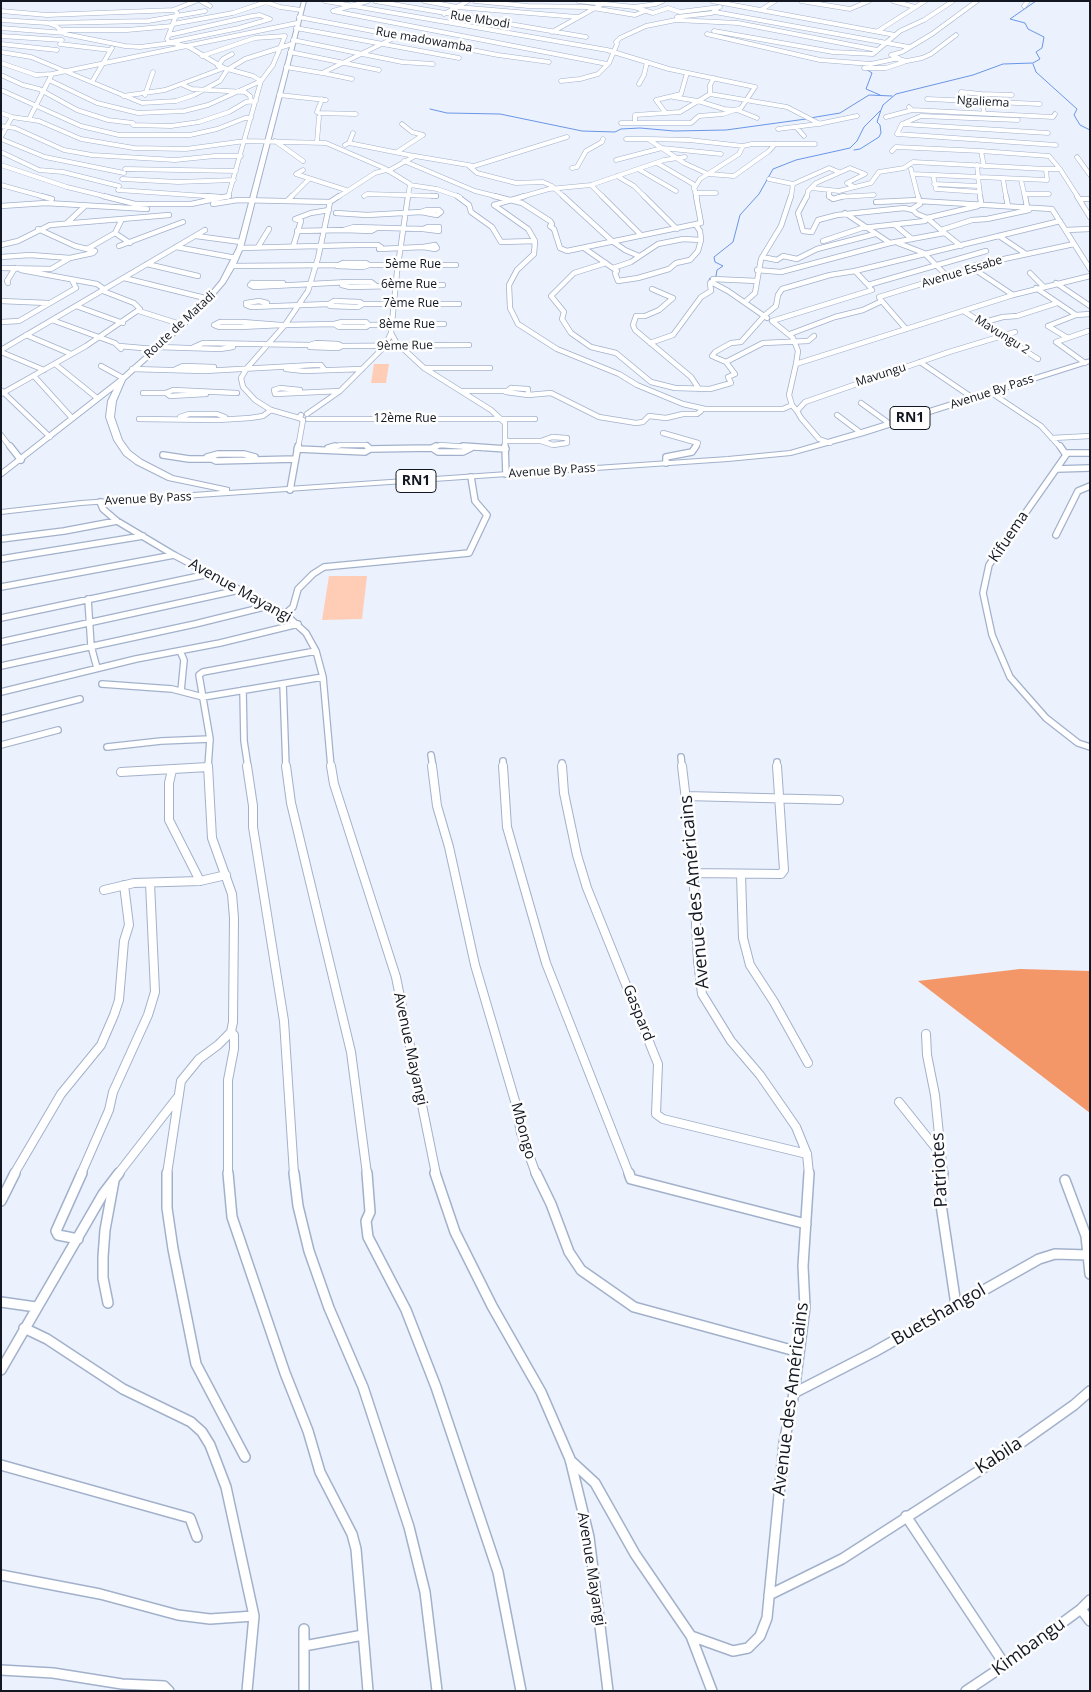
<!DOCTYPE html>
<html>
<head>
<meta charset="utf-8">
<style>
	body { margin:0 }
	#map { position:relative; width:1091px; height:1692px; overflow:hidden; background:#ebf1fd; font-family:"Open Sans",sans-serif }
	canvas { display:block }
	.frame { position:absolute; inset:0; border:2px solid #121721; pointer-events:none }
</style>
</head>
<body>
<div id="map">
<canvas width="1091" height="1692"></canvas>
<div class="frame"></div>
</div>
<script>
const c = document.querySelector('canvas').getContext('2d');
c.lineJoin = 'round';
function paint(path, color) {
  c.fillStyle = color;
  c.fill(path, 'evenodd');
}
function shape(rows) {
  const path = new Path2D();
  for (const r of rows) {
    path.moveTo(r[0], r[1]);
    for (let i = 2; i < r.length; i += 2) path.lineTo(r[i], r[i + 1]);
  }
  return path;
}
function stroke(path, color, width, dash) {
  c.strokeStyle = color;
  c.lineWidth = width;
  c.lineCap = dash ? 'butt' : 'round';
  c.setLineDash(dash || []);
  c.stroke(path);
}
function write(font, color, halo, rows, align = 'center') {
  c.font = font + ' "Open Sans",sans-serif';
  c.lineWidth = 5;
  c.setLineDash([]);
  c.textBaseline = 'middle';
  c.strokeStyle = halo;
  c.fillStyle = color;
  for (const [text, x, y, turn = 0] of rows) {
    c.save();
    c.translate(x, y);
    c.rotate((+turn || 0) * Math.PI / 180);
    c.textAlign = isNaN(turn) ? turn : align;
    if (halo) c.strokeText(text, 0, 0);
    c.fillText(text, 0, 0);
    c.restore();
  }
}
paint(shape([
	[374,364,389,364,386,383,371,383],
	[329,576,367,576,362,619,322,620]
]), '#ffcdb5');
paint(shape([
	[1020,969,1090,971,1090,1113,918,981]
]), '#f39668');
stroke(shape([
	[862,64,863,67,872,73,866,89,880,95],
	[1033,64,1036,72,1077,109,1074,115,1080,125,1090,130],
	[430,109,447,113,500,114,582,131,615,132,621,129,640,128,674,131,726,130,806,119],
	[810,118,840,113,869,95,892,96],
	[854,150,860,149,879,137,881,133,880,125,877,122,881,110,883,105,896,94,973,75,1003,64,1033,63,1040,59,1036,52,1042,48,1044,37,1028,29,1025,23,1010,19,1036,1],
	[711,282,709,279,716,276,717,270,723,266,715,262,714,257,733,242,740,215,759,194,773,169,796,160,850,148,857,141,864,127,880,111]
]), '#6996e6', 1);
const minorFar4 = shape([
	[201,1,210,6],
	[263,1,280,7,301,10],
	[325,1,607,50,669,69,755,87,741,108,723,114,699,116,691,123,621,123],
	[368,1,333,11,607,64],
	[375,1,586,37],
	[424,1,457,7,577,17],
	[475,1,528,6,587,7,635,15,645,11],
	[578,1,634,7,656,4,663,1],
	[712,1,895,35],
	[801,1,850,9,869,1],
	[893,1,915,7],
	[1024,6,1028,1],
	[634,7,653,13,668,8,680,12,720,7],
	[173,10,196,1],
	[761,10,775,1],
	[1,11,47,15,175,10,177,13,167,39,169,42,189,47,224,68,253,76,261,81,228,197],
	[715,12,909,47],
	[444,14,468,1],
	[299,17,498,55,549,62],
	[677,17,712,13,717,9],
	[1,20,48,23,56,26,65,34,125,46,140,47,171,43],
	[51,23,148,21,205,11],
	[173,24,233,13,266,2],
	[1,28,65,33],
	[296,28,459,58],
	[63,30,127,30,172,26],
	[714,31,833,52,873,54,900,31,924,20,953,1],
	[878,31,925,1],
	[552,32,604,3],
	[707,34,820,60,871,64,899,58,891,55,902,52,932,34,977,1],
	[169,35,252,16,260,15,270,19,239,28,171,42],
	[1,36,62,40],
	[293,40,402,62,433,64],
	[1,44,57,50],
	[60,44,110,50],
	[1,52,31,57,142,103,176,101,194,95,220,81,227,70,245,59,292,44],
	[290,52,379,70],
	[897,59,907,61,922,58,931,54,956,35],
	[1,63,36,75,52,74],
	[218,66,223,59,232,54],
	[286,67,322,73,398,36],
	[864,68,886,68,904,62],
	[323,73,352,79],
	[1,75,23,85,39,89,77,110,108,120,133,123],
	[49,80,97,103,138,113,184,111,208,105,261,81,273,65,285,36,255,38,202,56],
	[561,81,580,79,598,74,609,63,617,44,616,42,620,38,646,26,676,20,738,23,877,50],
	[92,82,112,48],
	[639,84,644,75,647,62],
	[183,85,192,89,245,92,250,96,251,101],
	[1,90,81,126,119,135,190,135,217,129,245,118,251,118],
	[961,92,981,94],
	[710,94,710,85,714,78],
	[145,95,153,72],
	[279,95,326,100],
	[123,96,165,90,224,68],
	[673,97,698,101,724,109,737,110,757,118],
	[322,99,317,112,319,113,356,114],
	[927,99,1040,104],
	[909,107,912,110,1053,117,1055,114],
	[665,112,656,100,681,94,687,73],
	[1,113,12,117,39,121,81,139,134,148,186,149,245,141,326,143,384,168,410,184,408,197],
	[984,113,981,94,1012,95],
	[886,117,912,110],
	[29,119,52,74,297,23],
	[1018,120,921,116,902,124,897,134,1056,145],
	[635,122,635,115,680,112,710,94,787,107,820,124],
	[402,124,412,132,423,135],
	[902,124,1048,133],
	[133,125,171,126,199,122,229,112,246,102,256,101],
	[1,126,15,128,64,150,92,155,175,160,215,156,241,156],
	[796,127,804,136],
	[778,129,818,124,857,116],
	[1,137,12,117],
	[1,139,45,157,124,173],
	[626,139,648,139,684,163,708,174,734,176,769,151,775,144],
	[649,139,689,140,743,146,752,144,815,144],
	[275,141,303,161],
	[317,142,319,117],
	[349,143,414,156],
	[345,145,349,143,353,133],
	[892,151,896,147,981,151,984,166],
	[981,151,1049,156,1060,169],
	[1,152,39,170,63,172,119,186],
	[397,152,423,135],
	[1077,157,1090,175],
	[616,160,662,148,721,154],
	[404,161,475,191,499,197],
	[657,163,693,184,697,197],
	[1,165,67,187,108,197],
	[977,165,980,197],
	[469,166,477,173,516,183,543,182,552,186,564,197],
	[572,168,577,167,586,151,602,142,603,139],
	[125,169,236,171],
	[638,169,676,191],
	[911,169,918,197],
	[1046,169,1060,169,1078,197],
	[303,170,296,174,346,190],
	[388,171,415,156,474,166,567,137],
	[933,175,936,189,980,192],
	[617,176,634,186,645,197],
	[122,179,178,182,234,180],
	[769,179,793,184],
	[1003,179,1006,197],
	[1021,180,1025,197],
	[934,184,979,186],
	[1,185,45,197],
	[410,185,437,189,460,197],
	[591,185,603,197],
	[811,188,839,191,871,183,879,172,904,168,913,162,1046,169,1047,180,912,174],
	[694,189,700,179,739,154,743,146],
	[118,190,220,197],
	[829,190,829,197],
	[695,193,716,193],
	[1024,194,1049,194],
	[364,196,367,194,436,196],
	[291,197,309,179],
	[338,197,375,173,386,170],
	[521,197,549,189,591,185,664,160,685,157],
	[791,197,793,184,829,168,839,172],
	[807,197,808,191,816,183,850,168,865,174,847,183,854,187],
	[838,197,874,195]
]);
const minorFar3 = shape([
	[41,196,52,199],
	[103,196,135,204,191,204,229,196],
	[204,196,220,197],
	[433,196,436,196],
	[457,196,469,205,471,212,492,227,501,242,535,241],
	[494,196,522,203,550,221,552,224,550,226,554,229,560,248,567,251,701,223,696,196],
	[563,196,612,241,625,250,639,256],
	[602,196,641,235],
	[644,196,677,229],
	[807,196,798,213,803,231,812,232,818,220,837,215,904,208,913,210],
	[829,196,833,199,844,196],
	[918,196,920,204,912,209,917,214,927,218,941,230],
	[1006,196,1008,206],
	[1025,196,1027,207],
	[1077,196,1090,217],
	[1079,199,1090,199],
	[287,201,292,196],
	[919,201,1052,209,1090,269],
	[876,202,919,200],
	[213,204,238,200,330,202],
	[494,205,528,229,535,241,534,254,517,270,509,285,510,308,518,324,557,349,619,374,637,385,683,404,705,409,783,409,792,405],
	[494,205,525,196],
	[1,206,46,203,147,209],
	[427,210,439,210,441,212,437,215,421,212,427,210],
	[336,213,367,215,421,212],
	[845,213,890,243],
	[67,223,85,206],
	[895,225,912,239],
	[428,227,439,227,439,231,423,229,428,227],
	[38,229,75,246,87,249],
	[375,229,371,231,344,230,354,227,423,229],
	[1066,230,1090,229],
	[297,231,344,230],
	[115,233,130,243],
	[196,236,241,242],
	[999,236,1026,254],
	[823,241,862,228,925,221,927,218,978,206,981,202,980,196],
	[898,243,924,253,947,276],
	[1,245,18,241,50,225,169,215],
	[435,245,437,248,435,249,423,247,435,245],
	[119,246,183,222],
	[961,246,941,230,972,220,987,219,1029,210],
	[176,247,236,258],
	[258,247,269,229],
	[293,247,301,221,295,219,311,213,329,210],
	[240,248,357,245,378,245,381,247],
	[584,248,617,271,615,273,618,281,638,278,669,269,676,263,690,260,698,251,701,240,700,231,696,225],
	[379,249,423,247],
	[1,257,30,255,70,258],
	[762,257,777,260,783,256,797,259,817,249,875,234],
	[343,263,366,263,369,265,363,267,337,266,343,263],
	[606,263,574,273,551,296,564,312,562,319,571,333,591,347,616,353,651,382,675,388,710,389,731,383,728,377,735,374,726,362,712,356,715,352,731,343,741,342,765,315,776,306,778,295,782,289,830,275,855,271,1060,221],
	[147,264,198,276],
	[369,265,456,265],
	[232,266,337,265],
	[971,267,1013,295],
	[1,268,51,269,70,258,93,253,95,251,87,249,115,233,121,221],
	[613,268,631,262,658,244,683,239,701,240],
	[21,270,97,284,104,289],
	[757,270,781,272,890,243,944,233],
	[855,271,870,287],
	[1030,273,1043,286],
	[124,278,209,299],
	[713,279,757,281],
	[711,282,728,291,767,318],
	[8,283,7,281,15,268],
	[252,283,250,285,254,287,349,282,371,282,375,285],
	[252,283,283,283],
	[1056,283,1090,306],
	[342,285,350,287,443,285],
	[868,285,986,251],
	[1036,288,1076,315,1048,326],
	[652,289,673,298,659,310,645,316,636,316,633,325,635,330,691,377,699,389],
	[879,297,957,273,976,265,1074,244],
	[880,299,906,329],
	[1,301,48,303],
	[334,301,360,302,363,304,358,307,330,306,329,304,334,301],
	[745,302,755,293,761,259,781,226,791,196],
	[246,303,246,305,251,307,329,304],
	[246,303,259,301,267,303],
	[363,304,459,304],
	[76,306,123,323],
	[139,311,183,325],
	[965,312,1038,359],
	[1076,315,1090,314],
	[52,320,115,343,121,349],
	[1,322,19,321,76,288,72,280],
	[220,322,242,322,281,325,240,327,219,327,214,325,220,322],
	[342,322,366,322,369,325,366,327,339,327,334,324,342,322],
	[981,323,1003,317,1017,316,1057,303],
	[281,325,334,324],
	[369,325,444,324],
	[1048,326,1066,337],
	[391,333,396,342,424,368,491,410,505,423,505,448],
	[790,334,835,317,863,310,882,301],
	[26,335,71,354],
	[316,343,338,344,342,346,338,348,310,347,310,345,316,343],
	[650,343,673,335,701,297,711,291,710,283],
	[119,346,154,349],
	[342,346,469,345],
	[157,347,220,349,233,347],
	[194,347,203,343,310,345],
	[1,350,205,230],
	[1,352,44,370],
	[726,362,763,343,808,341,814,336],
	[920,362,973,398],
	[1085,363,1056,342,1088,331],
	[55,364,97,398],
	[796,364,798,351,793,338,772,321,872,290],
	[101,366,123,378],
	[424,368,490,368],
	[132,369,204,371,314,365,321,365,324,369],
	[176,369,183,366,214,367],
	[286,369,304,371,362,369],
	[34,376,72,418],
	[511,388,528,389,528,395,506,392,511,388],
	[274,390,275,394,340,391],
	[274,390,280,388,300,390],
	[2,391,50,437],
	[461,391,506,391],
	[990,392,1041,426,1061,448],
	[143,393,166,393,173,390,237,393],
	[166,393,170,396,206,394],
	[1,394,86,346,140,309,134,303,103,291],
	[528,395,551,393,599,417,636,423,643,422,649,416,666,418,683,414,697,414,701,411,701,408],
	[861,403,890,424],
	[797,411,792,405,789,395,796,364,1013,295,1090,276],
	[307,414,340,391,385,346,391,333,397,272,408,196],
	[837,415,861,433],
	[180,417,189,414,217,414,225,417],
	[299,418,271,410,255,400,243,387,241,378,247,368,285,325,308,291,318,258,330,202,339,196],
	[139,419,218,420,250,418,263,416,271,410],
	[308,419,535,419],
	[663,433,698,443,695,448],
	[1,435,11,448],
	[552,437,567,438,567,443,553,445,541,441,552,437],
	[1052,438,1090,436],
	[506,441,541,441],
	[830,443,819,439,801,418,797,411,805,402,949,352,1015,332],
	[298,448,303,420,299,418,301,415],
	[329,448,341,445,366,445,369,448],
	[433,448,440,445,484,448]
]);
const minorFar2 = shape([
	[10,446,21,460],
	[367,446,370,449],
	[436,446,432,448,438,452,463,452,471,448],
	[463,446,506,449],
	[505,446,506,474],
	[1060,446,1066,455,989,565,983,593,992,635,1010,677,1046,718,1078,743,1090,747],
	[328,448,335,446],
	[297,449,365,452,370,449,432,448],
	[1066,453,1090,453],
	[163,455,189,459,212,459,216,461,295,459],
	[207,457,218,454,244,454,255,457],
	[666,463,666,457,692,452,696,446],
	[1057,469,1090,468],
	[290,490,298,446],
	[100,502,103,509,117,521,174,555,285,614,306,633,316,651,323,677,331,767],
	[1056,535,1078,491,1090,486],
	[1,539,64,531,117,521],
	[1,559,143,536],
	[1,587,174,555],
	[88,599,91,646,97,668],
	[285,614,293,607,298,589,313,574,324,567,469,553,487,515,475,501,471,477],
	[1,618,209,574],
	[1,642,239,590],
	[180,651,184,660,181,691],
	[1,666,195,624,268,606],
	[102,684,172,689,203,697,323,677],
	[283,684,286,767],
	[243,690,244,741,248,767],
	[1,692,136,659,220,643,298,624],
	[1,719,80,699],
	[1,745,58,730],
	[107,747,161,741,210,739],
	[431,755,433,767],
	[681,757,682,767],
	[503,761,503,767],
	[777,762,777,767],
	[562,763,562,767],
	[208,767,210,739,199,675,203,672,316,651]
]);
const minorFar1 = shape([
	[208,766,212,838,232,894,234,918,233,1022,231,1032,234,1035,234,1049,228,1080,228,1174],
	[247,766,253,806,253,827,284,1021,294,1174],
	[286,766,291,803,351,1052,367,1174],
	[331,766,334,784,396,977,436,1174],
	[432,766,437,806,449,847,475,965,515,1101,521,1133,536,1174],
	[503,766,507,827,546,963,629,1174],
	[562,766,564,793,577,855,587,888,658,1064,656,1114,663,1119,807,1154],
	[682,766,692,851,698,961,702,994,731,1041,760,1075,796,1127,807,1154,809,1174],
	[172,770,169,783,169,820,200,881],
	[121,772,208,767],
	[686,796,839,800],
	[694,873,781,874,784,870,777,766],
	[741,874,743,938,750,965,774,1002,808,1063],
	[104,890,134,883,200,881,226,875],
	[926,1034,927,1055,935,1095,943,1174],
	[899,1102,939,1152],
	[14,1174,61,1094,101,1045,114,1015,119,1000,124,941,129,925,124,885],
	[81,1174,109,1110,113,1092,148,1015,155,992,150,883],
	[118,1174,177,1098],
	[167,1174,181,1081,199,1059,218,1045,231,1032]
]);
const minor = shape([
	[167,1173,167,1208,173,1249,196,1364,245,1457],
	[228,1173,232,1217,285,1373,308,1431,320,1472,352,1534,356,1549,368,1691],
	[294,1173,298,1206,309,1251,329,1308,363,1387,409,1527,425,1592,437,1691],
	[367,1173,370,1212,366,1221,368,1237,406,1310,436,1387,498,1572,521,1691],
	[435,1173,455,1232,492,1306,541,1392,570,1459,589,1537,608,1691],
	[536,1173,551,1204,569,1252,581,1270,634,1307,799,1352],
	[629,1173,631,1179,806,1224],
	[943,1173,940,1198,956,1305],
	[1065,1180,1086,1236,1090,1274],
	[1,1201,15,1173],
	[78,1239,58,1235,56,1231,82,1173],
	[1,1302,36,1307],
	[108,1303,103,1278,103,1257,105,1230,114,1181],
	[24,1328,47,1339,123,1389,191,1422,202,1432,210,1445,226,1487,254,1616],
	[1,1370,103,1194,119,1173],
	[794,1393,874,1352,1039,1259,1055,1254,1088,1255],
	[570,1460,595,1483,635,1554,691,1636,712,1691],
	[1,1465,190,1518,197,1537],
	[906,1516,1005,1665],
	[1,1575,100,1594,178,1615,210,1619,254,1616,247,1691],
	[769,1595,842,1559,1005,1454,1074,1405,1090,1391],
	[1081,1609,1090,1621],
	[304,1629,304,1691],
	[691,1636,733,1651,748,1648,760,1636,767,1618,784,1443,794,1393,805,1307,803,1266,809,1173],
	[304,1646,363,1635],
	[1,1670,53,1673,122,1684,164,1686,169,1691],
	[966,1691,1005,1665,1081,1609,1090,1600]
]);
const highway = shape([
	[302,1,306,1,243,248,235,266,225,283,198,314,125,380,116,401,114,417,122,440,130,451,142,460,173,476,229,488,229,491,728,457,790,451,858,431,1090,359,1090,363,864,435,791,455,728,461,81,505,1,514,1,510,81,501,221,491,168,480,136,464,124,455,114,440,106,417,108,401,114,389,1,477,1,471,121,377,194,312,220,281,237,248,302,1]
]);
stroke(minorFar4, '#a2b1cb', 5);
stroke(minorFar3, '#a2b1cb', 6);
stroke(minorFar2, '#a2b1cb', 8);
stroke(minorFar1, '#a2b1cb', 10);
stroke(minor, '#a2b1cb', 12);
stroke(highway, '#a2b1cb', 2);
stroke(minorFar4, '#fff', 4);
stroke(minorFar3, '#fff', 4.5);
stroke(minorFar2, '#fff', 5.5);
stroke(minorFar1, '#fff', 8);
stroke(minor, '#fff', 9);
paint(highway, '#fff');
write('12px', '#121721', '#fefefe', [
	["Rue Mbodi",480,20,9],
	["Rue madowamba",424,40,10],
	["Ngaliema",983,102,3],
	["5ème Rue",413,265],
	["Avenue Essabe",962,272,-17],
	["6ème Rue",409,285],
	["7ème Rue",411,304],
	["Route de Matadi",180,325,-43],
	["8ème Rue",407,325],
	["Mavungu 2",1002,335,32],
	["9ème Rue",405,346,-1],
	["Mavungu",881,375,-18],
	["Avenue By Pass",992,392,-18],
	["12ème Rue",405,419],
	["Avenue By Pass",552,471,-4],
	["Avenue By Pass",148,499,-3]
]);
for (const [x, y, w] of [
	[910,418,40],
	[416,481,40]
]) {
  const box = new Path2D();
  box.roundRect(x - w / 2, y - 11.5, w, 23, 4);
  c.fillStyle = '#fefefe';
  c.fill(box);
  stroke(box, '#121721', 1);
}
write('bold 14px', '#121721', null, [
	["RN1",910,418],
	["RN1",416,481]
]);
write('15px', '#121721', '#fefefe', [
	["Kifuema",1009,537,-56],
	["Avenue Mayangi",240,591,29],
	["Gaspard",638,1013,68],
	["Avenue Mayangi",410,1049,78],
	["Mbongo",523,1131,75],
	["Avenue Mayangi",591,1569,81]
]);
write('18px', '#121721', '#fefefe', [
	["Avenue des Américains",695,892,-95],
	["Patriotes",940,1170,-93],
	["Buetshangol",939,1315,-30],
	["Avenue des Américains",791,1399,-83],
	["Kabila",999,1456,-33],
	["Kimbangu",1029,1647,-36]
]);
</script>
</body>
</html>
